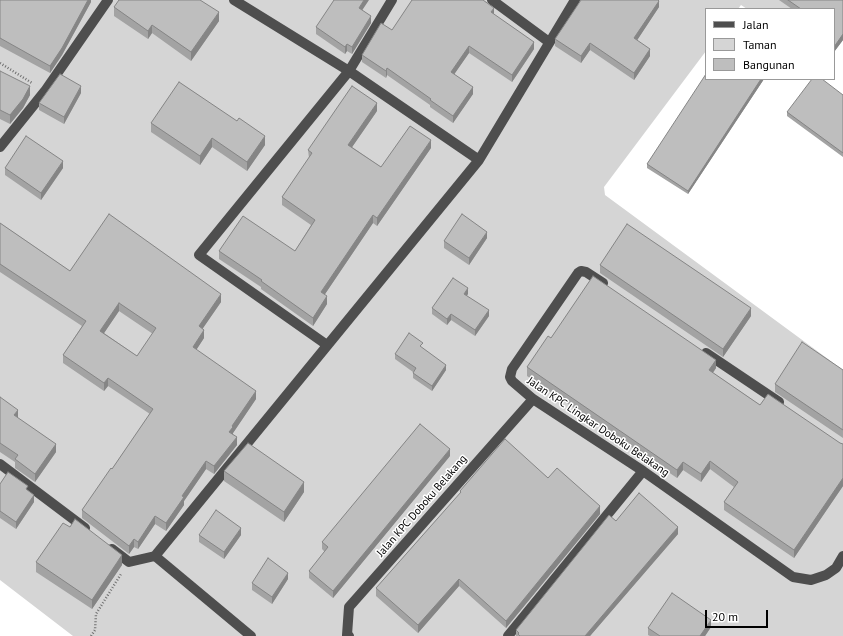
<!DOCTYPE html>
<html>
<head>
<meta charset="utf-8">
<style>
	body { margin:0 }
	#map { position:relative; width:843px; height:636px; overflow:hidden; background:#fff; font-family:"PT Sans",sans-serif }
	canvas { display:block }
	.legend { position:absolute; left:705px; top:8px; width:130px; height:72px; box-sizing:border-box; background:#fff; border:1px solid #999; margin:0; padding:5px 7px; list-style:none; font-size:12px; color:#000 }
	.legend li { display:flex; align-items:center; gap:8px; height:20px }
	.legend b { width:20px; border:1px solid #999 }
	.scale { position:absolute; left:705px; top:610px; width:63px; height:18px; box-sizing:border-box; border:2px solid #000; border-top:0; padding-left:5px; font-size:12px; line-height:14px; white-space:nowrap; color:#000; -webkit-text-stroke:3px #fff; paint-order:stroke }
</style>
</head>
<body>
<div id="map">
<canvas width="843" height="636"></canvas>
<ul class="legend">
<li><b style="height:5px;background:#4e4e4e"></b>Jalan</li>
<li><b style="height:11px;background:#d5d5d5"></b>Taman</li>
<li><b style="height:11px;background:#bebebe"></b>Bangunan</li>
</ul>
<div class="scale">20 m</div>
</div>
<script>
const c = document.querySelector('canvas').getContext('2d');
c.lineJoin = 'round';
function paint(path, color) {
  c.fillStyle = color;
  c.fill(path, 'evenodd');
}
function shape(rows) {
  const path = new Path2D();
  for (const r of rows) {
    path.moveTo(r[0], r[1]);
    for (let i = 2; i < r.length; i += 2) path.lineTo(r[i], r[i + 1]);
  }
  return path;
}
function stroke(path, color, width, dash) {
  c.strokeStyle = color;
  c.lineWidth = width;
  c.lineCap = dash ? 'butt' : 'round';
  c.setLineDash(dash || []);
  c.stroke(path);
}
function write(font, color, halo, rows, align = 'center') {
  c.font = font + ' "PT Sans",sans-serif';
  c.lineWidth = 3;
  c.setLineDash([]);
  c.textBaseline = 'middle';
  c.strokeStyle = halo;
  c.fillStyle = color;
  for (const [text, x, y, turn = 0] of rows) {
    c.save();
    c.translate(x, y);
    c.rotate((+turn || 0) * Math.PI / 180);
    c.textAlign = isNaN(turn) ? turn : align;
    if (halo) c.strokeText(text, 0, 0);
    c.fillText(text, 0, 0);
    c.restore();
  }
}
paint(shape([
	[0,0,808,0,802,9,747,9,741,5,738,9,706,9,706,51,604,187,605,195,843,370,843,636,73,636,0,580]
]), '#d5d5d5');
stroke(shape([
	[0,63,32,83],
	[91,636,95,630,96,614,121,574]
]), '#707070', 2.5, [1, 2]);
stroke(shape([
	[234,0,349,71,479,160],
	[492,0,549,42],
	[0,147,45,91,108,0],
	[603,283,586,272,581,271,578,273,512,369,510,377,512,381,533,399,643,471,793,577,811,580,826,575,836,568,843,556],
	[327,345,199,255,349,71,392,0],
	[706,353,779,402],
	[0,464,85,528],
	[112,549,129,562,155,556,479,160,575,0],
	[155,556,251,636],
	[349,636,347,635,349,607,533,399],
	[508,636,643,471]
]), '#4e4e4e', 10);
paint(shape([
	[0,0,91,0,91,2,62,55,50,73,0,46],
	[659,0,659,7,637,40,650,56,634,80,590,50,581,63,555,46,555,39],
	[779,0,843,0,843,40,834,52,834,9,792,9],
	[114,7,219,21,191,61,152,33,148,39,114,16],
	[362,10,371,23,352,54,347,51,345,54,316,34,316,27],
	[494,15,534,49,512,82,469,53,454,74,473,94,453,123,430,107,430,105,387,75,386,78,362,62,362,55,392,30],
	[0,71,30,95,23,108,10,124,0,119],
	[706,79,764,79,688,194,647,168,647,164],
	[81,93,64,124,39,110,39,103],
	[843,95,843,157,787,116,787,112],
	[377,111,352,147,381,167,431,148,377,226,373,223,325,294,327,304,313,326,261,289,261,287,219,259,219,251,295,251,311,225,282,205,282,197,309,158,308,150],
	[151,123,265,145,247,171,212,147,200,165,151,132],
	[5,168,63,168,41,200,5,175],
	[0,223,70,271,221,302,202,329,204,338,196,350,256,399,233,433,233,434,237,445,214,474,206,469,184,501,184,505,166,531,155,524,138,549,134,547,129,554,82,518,82,510,112,469,150,414,108,386,104,391,63,363,63,355,82,326,0,272],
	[119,311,153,334,137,356,104,333],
	[487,238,469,265,444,248,444,241],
	[600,265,751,316,723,357,600,273],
	[468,294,467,296,489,316,475,336,451,320,447,325,432,314,432,308],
	[551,338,716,368,713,373,760,405,840,443,843,444,843,486,794,558,724,510,724,502,734,487,710,469,701,482,683,470,677,478,527,376,527,367],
	[423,348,446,370,432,391,413,378,413,372,395,359,395,354],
	[843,370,843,438,775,392,775,384],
	[0,397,18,418,56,452,35,482,15,468,15,462,0,452],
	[450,456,333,598,309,578,309,571,325,552,322,549,322,542],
	[224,471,304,492,284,522,224,481],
	[548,478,600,514,506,628,459,586,418,633,376,596,376,588,460,494,460,491],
	[0,484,28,491,34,502,16,529,0,518],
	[616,521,678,534,590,636,516,636,516,630],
	[199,535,241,535,224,559,199,542],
	[36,562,122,565,92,609,36,572],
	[288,579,272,604,252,590,252,583],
	[711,627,705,636,650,636,648,635,648,628]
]), '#a3a3a3');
paint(shape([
	[88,0,91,0,91,2,62,55,50,73,50,66],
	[364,0,369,0,359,15,359,8],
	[659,1,659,7,634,45,634,38],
	[494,8,494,15,491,12],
	[219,12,219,21,191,61,191,52],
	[371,16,371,23,352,54,352,47],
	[152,25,152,33,148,39,148,31],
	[843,34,843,40,834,52,834,47],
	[534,42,534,49,512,82,512,75],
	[590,43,590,50,581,63,581,56],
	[347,44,347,51,345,54,345,47],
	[469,46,469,53,451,79,451,72],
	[650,49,650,56,634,80,634,73],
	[387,68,387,75,386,78,386,71],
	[761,79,764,79,688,194,688,191],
	[30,86,30,95,23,108,10,124,10,115],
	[81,86,81,93,64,124,64,117],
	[473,87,473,94,453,123,453,116],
	[377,103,377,111,348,153,348,145],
	[265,136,265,145,247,171,247,162],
	[212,138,212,147,200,165,200,156],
	[431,140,431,148,377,226,377,218],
	[63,161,63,168,41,200,41,193],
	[373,215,373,223,321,300,321,292],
	[487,232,487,238,469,265,469,258],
	[468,288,468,294,464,299,464,294],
	[221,294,221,302,199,334,199,326],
	[327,296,327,304,313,326,313,318],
	[119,303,119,311,100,339,100,331],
	[751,308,751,316,723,357,723,349],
	[489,310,489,316,475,336,475,330],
	[451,314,451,320,447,325,447,319],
	[204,330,204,338,193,355,193,347],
	[716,360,716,368,709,378,709,370],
	[446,365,446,370,432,391,432,386],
	[108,378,108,386,104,391,104,383],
	[256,391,256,399,233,433,233,435,229,432,232,426],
	[18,410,18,418,14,415],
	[237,437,237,445,214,474,214,466],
	[56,444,56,452,35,482,35,474],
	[450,449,450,456,333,598,333,591],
	[206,461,206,469,184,501,184,505,166,531,166,523,182,496],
	[710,461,710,469,701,482,701,474],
	[683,462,683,470,677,478,677,470],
	[843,478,843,486,794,558,794,550],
	[304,482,304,492,284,522,284,512],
	[34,495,34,502,16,529,16,522],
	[600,506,600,514,506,628,506,621],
	[155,516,155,524,138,549,138,542],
	[678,527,678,534,590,636,585,636],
	[241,528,241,535,224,559,224,552],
	[134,539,134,547,129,554,129,546],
	[122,555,122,565,92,609,92,600],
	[288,573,288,579,272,604,272,597],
	[459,579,459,586,418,633,418,625],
	[711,620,711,627,705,636,700,636]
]), '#858585');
const building = shape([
	[0,0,88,0,62,48,50,66,0,38,0,0],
	[119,0,200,0,219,12,191,52,152,25,148,31,114,7,119,0],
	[334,0,364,0,359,8,371,16,352,47,347,44,345,47,316,27,334,0],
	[412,0,483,0,494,8,491,12,534,42,512,75,469,46,451,72,473,87,453,116,430,100,431,99,387,68,386,71,362,55,381,23,392,30,412,0],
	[581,0,658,0,659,1,634,38,650,49,634,73,590,43,581,56,555,39,581,0],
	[788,0,843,0,843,34,834,47,834,9,801,9,788,0],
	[0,71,30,86,23,99,10,115,0,110,0,71],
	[60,74,81,86,64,117,39,103,60,74],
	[706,74,706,79,761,79,688,191,647,164,706,74],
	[812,79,822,79,843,95,843,153,787,112,812,79],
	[179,82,237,121,239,118,265,136,247,162,212,138,200,156,151,123,179,82],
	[352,86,377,103,348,145,381,167,410,126,431,140,377,218,373,215,321,292,327,296,313,318,261,281,262,280,219,251,243,216,295,251,315,220,282,197,312,153,308,150,352,86],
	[26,136,63,161,41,193,5,168,26,136],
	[109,214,221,294,199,326,204,330,193,347,256,391,232,426,233,427,229,432,237,437,214,466,206,461,182,496,184,497,166,523,155,516,138,542,134,539,129,546,82,510,111,468,112,469,153,409,108,378,104,383,63,355,86,321,0,264,0,223,70,271,109,214],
	[119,303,156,328,137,356,100,331,119,303],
	[462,214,487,232,469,258,444,241,462,214],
	[627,224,751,308,723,349,600,265,627,224],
	[593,276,716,360,709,370,760,405,768,394,840,443,843,444,843,478,794,550,724,502,738,482,710,461,701,474,683,462,677,470,527,367,548,336,551,338,593,276],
	[453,278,468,288,464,294,489,310,475,330,451,314,447,319,432,308,453,278],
	[409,333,423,343,420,346,446,365,432,386,413,373,416,368,395,354,409,333],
	[802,342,843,370,843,430,775,384,802,342],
	[0,397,18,410,14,415,56,444,35,474,15,459,18,455,0,443,0,397],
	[420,424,450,449,333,591,309,571,328,547,322,542,420,424],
	[505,439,548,478,557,468,600,506,506,621,459,579,418,625,376,588,461,492,460,491,505,439],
	[248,443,304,482,284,512,224,471,248,443],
	[8,472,28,486,26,489,34,495,16,522,0,511,0,484,8,472],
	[639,493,678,527,585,636,520,636,518,634,519,633,516,630,609,515,616,521,639,493],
	[216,510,241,528,224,552,199,535,216,510],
	[75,519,122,555,92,600,36,562,63,523,70,527,75,519],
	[268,558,288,573,272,597,252,583,268,558],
	[672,593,711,620,700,636,660,636,648,628,672,593]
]);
paint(building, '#bebebe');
stroke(building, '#858585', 1);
write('11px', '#000', '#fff', [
	["Jalan KPC Lingkar Doboku Belakang",598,427,34],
	["Jalan KPC Doboku Belakang",422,506,-49]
]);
</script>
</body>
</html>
